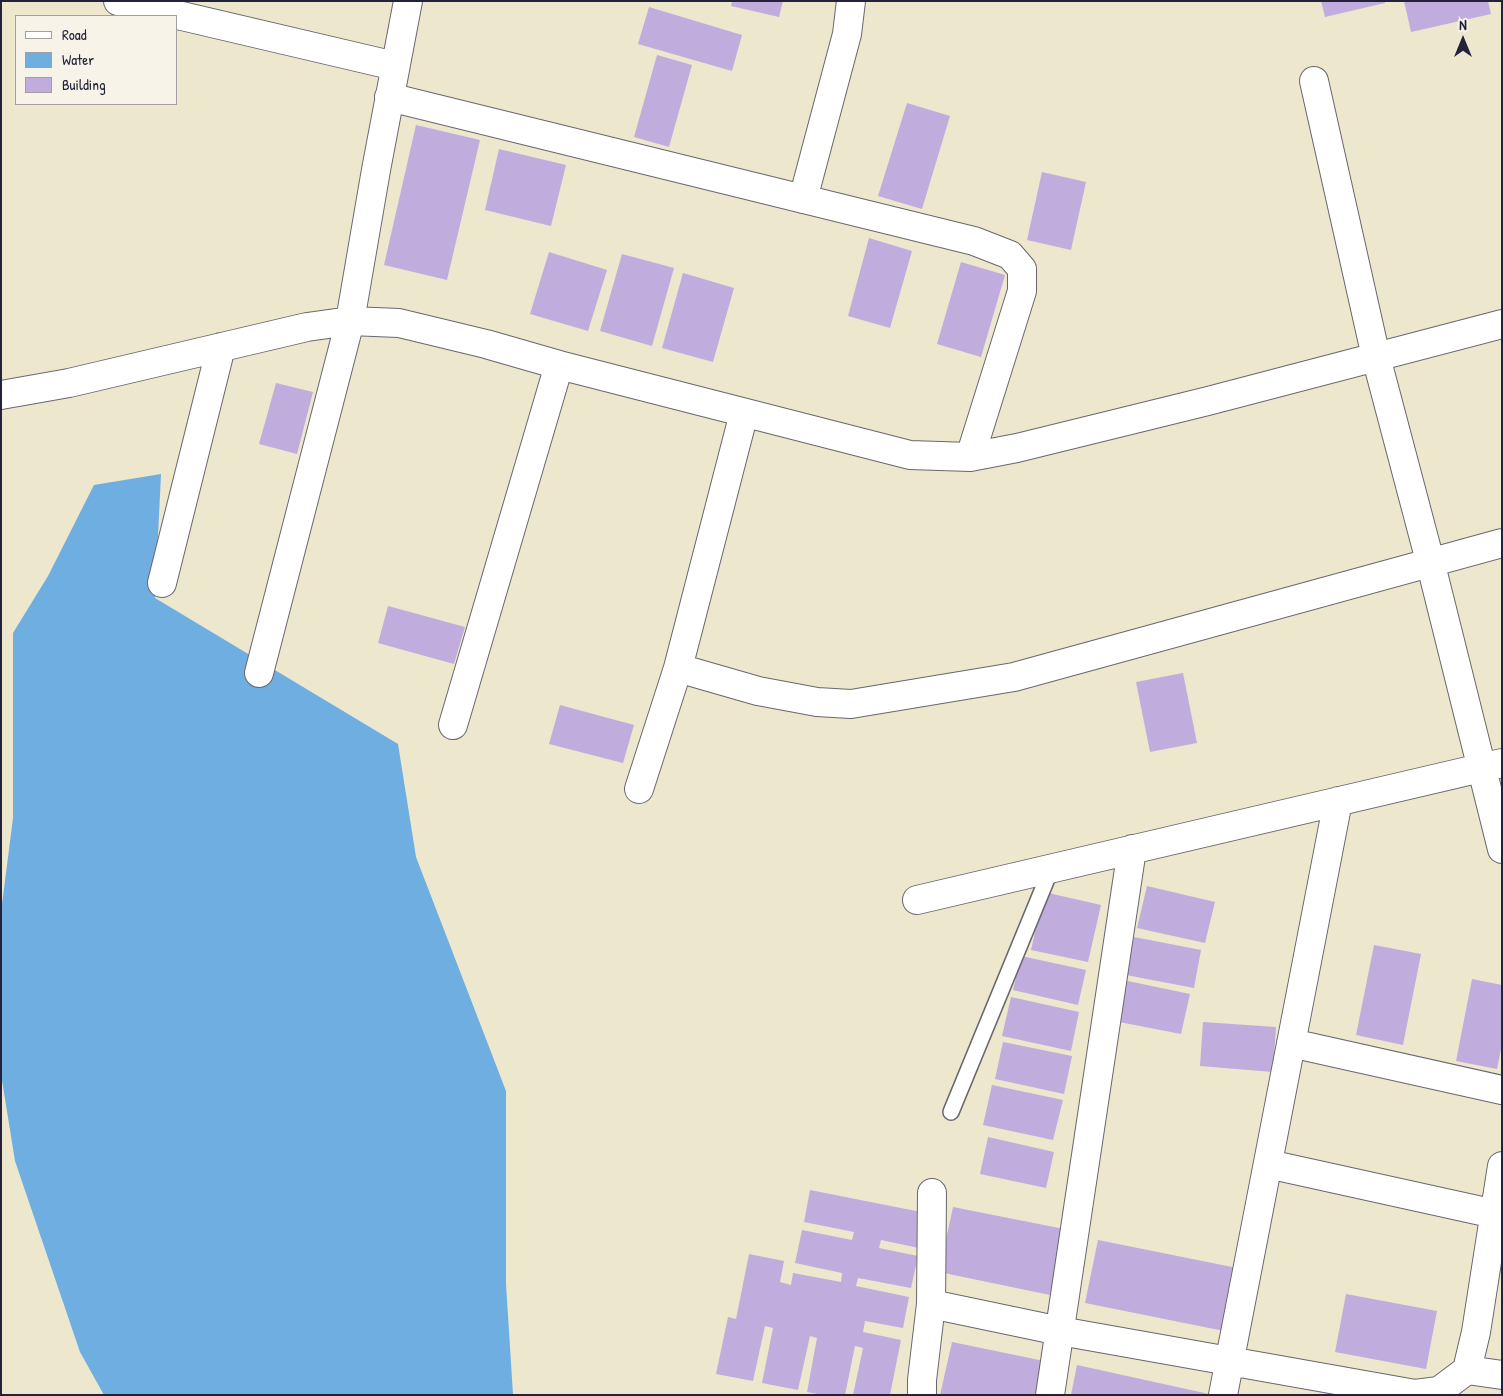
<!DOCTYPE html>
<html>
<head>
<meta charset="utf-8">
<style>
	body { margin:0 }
	#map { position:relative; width:1503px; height:1396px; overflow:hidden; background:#ece7cd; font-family:"Patrick Hand",sans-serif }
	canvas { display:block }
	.frame { position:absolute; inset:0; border:2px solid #22223b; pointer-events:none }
	.legend { position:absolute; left:15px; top:15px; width:162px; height:90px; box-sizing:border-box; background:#f7f3e8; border:1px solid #a29fa3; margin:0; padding:6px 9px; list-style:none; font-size:15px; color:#22223b }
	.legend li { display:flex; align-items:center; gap:10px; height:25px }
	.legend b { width:25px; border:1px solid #a29fa3 }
	.north { position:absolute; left:1438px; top:15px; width:50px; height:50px; -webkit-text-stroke:4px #f7f3e8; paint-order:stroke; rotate:0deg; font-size:14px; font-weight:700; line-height:20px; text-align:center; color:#22223b }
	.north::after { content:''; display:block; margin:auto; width:18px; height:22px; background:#22223b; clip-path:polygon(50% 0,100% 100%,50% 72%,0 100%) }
</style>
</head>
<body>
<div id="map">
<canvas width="1503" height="1396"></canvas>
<div class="frame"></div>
<ul class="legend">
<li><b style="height:6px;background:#fff"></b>Road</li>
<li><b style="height:14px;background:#6eaee1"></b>Water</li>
<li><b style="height:14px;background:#c0adde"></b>Building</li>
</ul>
<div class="north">N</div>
</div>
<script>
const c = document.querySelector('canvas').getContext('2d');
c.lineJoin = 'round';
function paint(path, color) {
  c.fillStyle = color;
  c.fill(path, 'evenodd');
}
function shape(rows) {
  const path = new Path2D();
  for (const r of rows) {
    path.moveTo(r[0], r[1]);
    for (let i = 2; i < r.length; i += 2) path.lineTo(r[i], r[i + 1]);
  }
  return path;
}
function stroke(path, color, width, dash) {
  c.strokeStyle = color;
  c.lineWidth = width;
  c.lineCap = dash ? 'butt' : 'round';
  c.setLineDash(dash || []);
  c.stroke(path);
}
paint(shape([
	[161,474,155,598,398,744,416,857,506,1091,506,1284,513,1395,104,1395,80,1352,15,1161,1,1074,1,912,13,818,13,633,48,576,94,485]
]), '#6eaee1');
paint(shape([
	[732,1,783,1,779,17,731,6],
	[1321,1,1385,1,1385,3,1325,17],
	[1404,1,1488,1,1491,14,1411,32],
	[649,7,742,35,732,71,638,44],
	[657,55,692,65,669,147,634,137],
	[907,103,950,116,922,209,878,196],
	[416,125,480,140,447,280,384,265],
	[499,149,566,165,551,226,485,210],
	[1042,172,1086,182,1071,250,1027,240],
	[869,238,912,251,890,328,848,316],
	[549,252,607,270,588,331,530,314],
	[622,254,674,268,652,346,600,331],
	[961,262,1005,275,981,357,937,344],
	[683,273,734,288,713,362,662,348],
	[276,383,313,392,297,454,259,444],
	[388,606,465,627,454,664,378,643],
	[1183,673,1197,743,1150,752,1136,682],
	[560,705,634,725,623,763,549,744],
	[1147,886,1215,902,1205,943,1137,928],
	[1044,892,1101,905,1088,962,1031,950],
	[1134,937,1201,950,1194,988,1126,975],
	[1374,945,1421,954,1403,1045,1356,1035],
	[1021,956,1086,970,1078,1005,1013,990],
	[1472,979,1502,985,1502,1044,1497,1069,1456,1061],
	[1123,980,1190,994,1181,1034,1114,1021],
	[1011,997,1079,1012,1071,1051,1002,1036],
	[1203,1022,1276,1027,1273,1072,1200,1066],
	[1003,1042,1072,1056,1064,1094,995,1079],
	[992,1085,1063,1100,1053,1140,983,1125],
	[988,1137,1054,1152,1046,1188,980,1174],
	[810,1190,926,1213,919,1248,881,1240,879,1248,918,1256,911,1288,858,1278,856,1286,909,1297,903,1328,865,1321,863,1332,901,1340,890,1395,853,1395,863,1348,855,1346,845,1395,822,1395,807,1392,817,1338,810,1336,798,1390,762,1383,773,1328,765,1326,753,1381,716,1374,728,1317,736,1319,749,1254,784,1261,780,1282,791,1285,793,1273,841,1282,842,1273,795,1263,802,1230,852,1240,854,1232,804,1222],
	[953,1207,1064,1229,1050,1295,939,1272],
	[1098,1240,1237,1268,1224,1331,1085,1303],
	[1346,1294,1437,1311,1426,1369,1335,1352],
	[952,1342,1049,1362,1042,1395,940,1395],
	[1077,1365,1209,1394,1209,1395,1071,1395]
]), '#c0adde');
const lane = shape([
	[951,1112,1051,869]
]);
const street = shape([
	[118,1,395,66],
	[1314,81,1376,357,1430,561,1502,849],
	[389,97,974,241,1010,255,1022,269,1022,291,970,457],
	[803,199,847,34,851,1],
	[1,395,69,383,307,327,350,321,399,323,486,344,559,365,910,455,970,457,1017,448,1208,401,1502,324],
	[162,583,221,347],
	[678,668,758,691,817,702,851,704,1014,677,1502,543],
	[259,673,350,321,376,170,408,1],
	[453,725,559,365],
	[639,789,678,668,744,413],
	[917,900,1502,763],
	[1291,1043,1502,1090],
	[1268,1164,1495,1214],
	[931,1304,1060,1331,1415,1394,1439,1391,1467,1370,1476,1332,1502,1166],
	[1467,1370,1502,1375],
	[922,1395,922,1380,931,1304,932,1193],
	[1050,1395,1132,849],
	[1223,1395,1338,801]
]);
stroke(lane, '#69676e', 18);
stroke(street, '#69676e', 30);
stroke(lane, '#fff', 15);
stroke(street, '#fff', 28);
</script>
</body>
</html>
